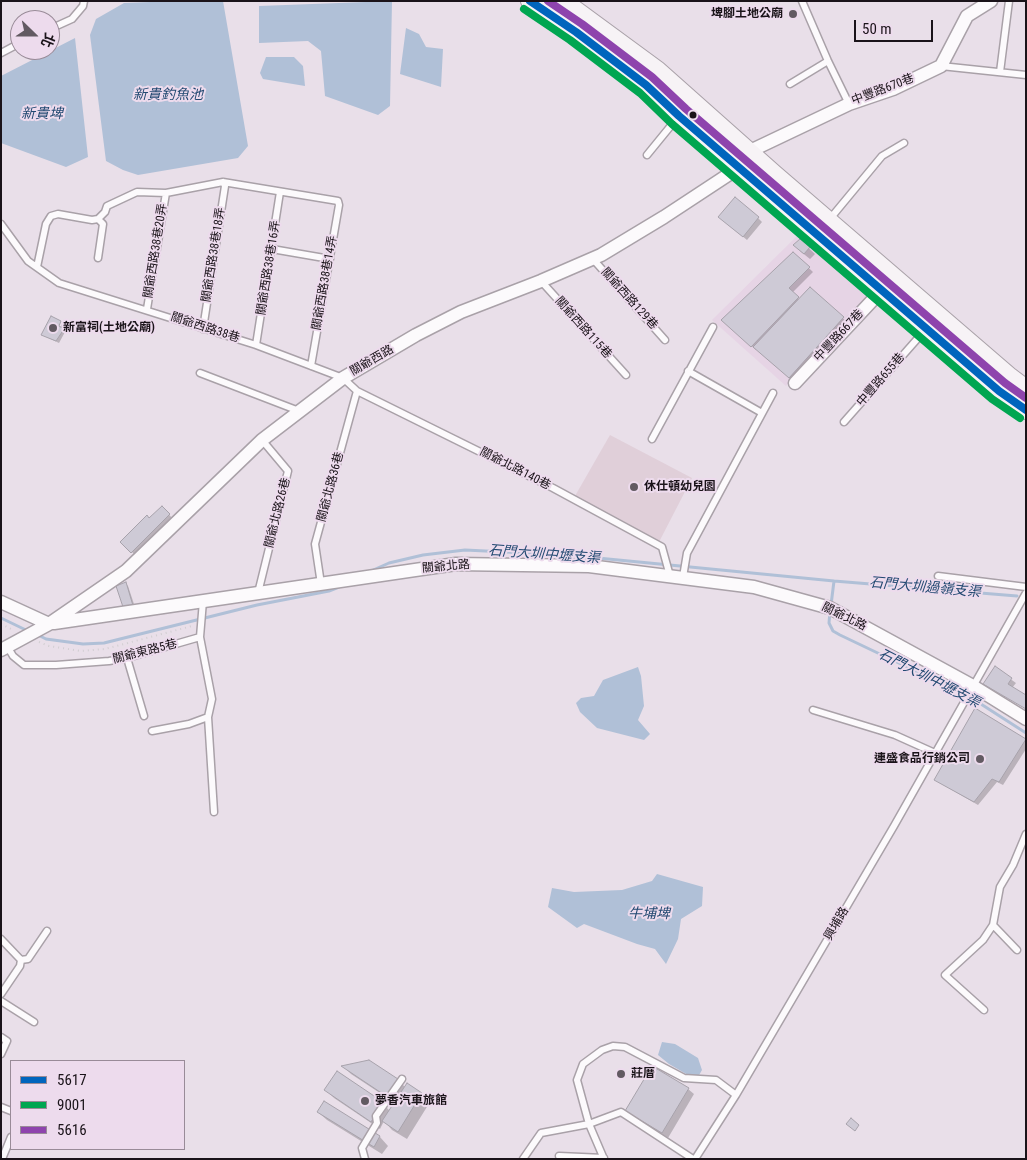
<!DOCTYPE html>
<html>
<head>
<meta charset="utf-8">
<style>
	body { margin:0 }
	#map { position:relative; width:1027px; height:1160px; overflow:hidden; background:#e9dfe9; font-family:"Roboto Condensed","Noto Sans TC",sans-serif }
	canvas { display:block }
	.frame { position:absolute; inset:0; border:2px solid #1a1319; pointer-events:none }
	.legend { position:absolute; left:10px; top:1060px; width:175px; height:90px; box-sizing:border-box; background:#eddbed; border:1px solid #998b98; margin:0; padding:6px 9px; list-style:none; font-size:15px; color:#1a1319 }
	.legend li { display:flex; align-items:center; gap:10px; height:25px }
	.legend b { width:25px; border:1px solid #998b98 }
	.north { position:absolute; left:10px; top:10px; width:50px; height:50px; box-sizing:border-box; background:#eddbed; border:1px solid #998b98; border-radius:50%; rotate:112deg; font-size:14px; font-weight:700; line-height:20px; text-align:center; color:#1a1319 }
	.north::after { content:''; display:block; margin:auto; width:18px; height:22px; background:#625a62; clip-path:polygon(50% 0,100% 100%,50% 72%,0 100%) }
	.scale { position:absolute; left:854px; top:20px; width:79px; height:22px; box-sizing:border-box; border:2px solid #1a1319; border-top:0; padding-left:6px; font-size:15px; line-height:18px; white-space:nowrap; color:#1a1319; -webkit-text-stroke:4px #eddbed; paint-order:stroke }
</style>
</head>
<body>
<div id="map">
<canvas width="1027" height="1160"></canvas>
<div class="frame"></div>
<ul class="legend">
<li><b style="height:6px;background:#0065bd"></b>5617</li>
<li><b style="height:6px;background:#00a651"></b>9001</li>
<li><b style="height:6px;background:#8e44ad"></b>5616</li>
</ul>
<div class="north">北</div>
<div class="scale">50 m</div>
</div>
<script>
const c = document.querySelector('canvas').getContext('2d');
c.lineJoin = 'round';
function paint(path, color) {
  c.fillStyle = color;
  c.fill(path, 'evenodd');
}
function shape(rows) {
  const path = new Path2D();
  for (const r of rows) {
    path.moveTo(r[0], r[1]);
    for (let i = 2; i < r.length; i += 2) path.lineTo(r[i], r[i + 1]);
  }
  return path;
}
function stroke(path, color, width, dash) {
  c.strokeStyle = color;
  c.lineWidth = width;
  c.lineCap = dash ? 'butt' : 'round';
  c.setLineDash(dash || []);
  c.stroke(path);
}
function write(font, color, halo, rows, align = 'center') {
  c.font = font + ' "Roboto Condensed","Noto Sans TC",sans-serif';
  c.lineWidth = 4;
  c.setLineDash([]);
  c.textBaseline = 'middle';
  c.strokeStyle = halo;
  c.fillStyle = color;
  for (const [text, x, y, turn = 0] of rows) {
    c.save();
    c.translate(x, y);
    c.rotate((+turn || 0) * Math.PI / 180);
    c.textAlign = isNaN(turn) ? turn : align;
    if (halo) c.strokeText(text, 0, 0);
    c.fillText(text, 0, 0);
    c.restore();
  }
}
paint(shape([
	[799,234,870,294,786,386,712,320]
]), '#e6d4e5');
paint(shape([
	[610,435,692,478,659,542,575,496]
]), '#e0cfd9');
paint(shape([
	[175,1,223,1,248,146,238,158,138,175,123,170,106,161,90,35,96,19,124,3],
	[392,1,390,106,378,115,325,96,321,51,308,41,259,43,259,6],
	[406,28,419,34,426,47,443,49,441,87,400,74],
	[75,38,88,157,66,167,1,143,1,76],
	[266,57,294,57,303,66,305,86,263,79,260,73],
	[638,667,641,676,644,706,638,720,650,734,644,740,597,728,580,712,576,703,581,698,594,696,603,680],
	[657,874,703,887,702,906,681,919,678,939,666,964,655,949,637,944,584,924,577,928,548,907,552,888,574,892,622,890,652,881],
	[662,1042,675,1044,698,1058,702,1070,698,1077,688,1075,669,1064,658,1055]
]), '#b0c0d7');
paint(shape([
	[758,218,762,222,747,240,724,221],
	[800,240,815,254,810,259,800,251],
	[793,253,813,272,792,293,800,300,810,289,847,322,794,381,757,349,756,350,723,320],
	[62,324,63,325,61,329,65,332,59,343,42,335,57,333],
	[162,507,173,519,136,556,122,542],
	[126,584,128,586,135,607,125,609],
	[995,668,1016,683,1012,688,1026,697,1026,709,985,683],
	[976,710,1026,740,1026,749,1003,785,997,782,978,805,940,783,936,779],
	[343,1066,400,1082,405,1087,421,1094,430,1102,407,1139,392,1130,384,1121,380,1129,334,1098,326,1090,382,1103,390,1111,395,1103,351,1074],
	[688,1089,694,1094,668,1138,632,1116,627,1111],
	[325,1103,380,1137,388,1146,382,1154,327,1120,318,1112]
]), '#0003');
stroke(shape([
	[371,571,389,563,423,555,465,550,567,555,834,581,1017,596],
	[831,605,834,581],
	[830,611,829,623,833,631,840,635,970,697,1026,733],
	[1,618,28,631],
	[36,634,46,639,83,644,104,643,257,605,329,591,339,587]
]), '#b0c0d7', 3);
const building = shape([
	[735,197,759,217,743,237,718,217,735,197],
	[800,239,810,247,804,254,793,245,800,239],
	[793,252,810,267,789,288,799,297,751,347,721,320,793,252],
	[810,287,844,317,789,378,753,347,810,287],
	[51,316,61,321,59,326,64,329,56,341,41,335,51,316],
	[162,506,170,514,131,553,120,542,147,515,149,518,162,506],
	[126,582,134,609,124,610,116,586,126,582],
	[995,666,1012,678,1008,684,1026,695,1026,709,983,684,995,666],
	[975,708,1026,739,999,782,992,779,974,802,934,780,975,708],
	[369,1060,401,1081,389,1098,341,1066,369,1060],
	[652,1066,689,1088,662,1133,625,1111,652,1066],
	[337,1071,383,1102,371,1122,324,1090,337,1071],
	[407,1083,422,1093,398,1132,382,1121,407,1083],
	[324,1101,380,1136,374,1147,317,1112,324,1101],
	[851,1118,859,1125,855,1131,846,1124,851,1118]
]);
paint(building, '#cecad6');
stroke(building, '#a7a2ab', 1);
const lane = shape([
	[802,1,828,61,849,104],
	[50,29,72,19,83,6,84,1],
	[1,53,20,43],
	[941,66,1026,75],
	[1000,72,1009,1],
	[790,84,828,61],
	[647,155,678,117],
	[829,220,882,156,904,143],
	[1,224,28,261,59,283,256,345,343,378,357,391,553,488,662,547,670,576],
	[272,249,330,259],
	[98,258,103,224,98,219],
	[592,258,665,340],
	[37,267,46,224,51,216,58,214,92,220,98,219,105,212,107,206,137,192,166,193,223,182,338,201,339,205,311,366],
	[541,281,626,375],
	[147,309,166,193],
	[203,329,225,186,223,182],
	[256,345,280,192],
	[688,371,762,413],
	[200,373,299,411],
	[844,422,926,329],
	[652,439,713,327],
	[938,576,1026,587],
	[683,577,687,553,773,393],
	[321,584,315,544,357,391],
	[258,593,288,471,262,440],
	[7,646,13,656,24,665,56,665,109,661,127,658,200,637,203,601],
	[127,658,144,716],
	[813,710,895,735,935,753],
	[208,717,214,812],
	[152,731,189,724,208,717,212,699,200,637],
	[993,925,1017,950],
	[1,939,21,960,28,959,47,931],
	[1,994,20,966,21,960],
	[1,1001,34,1022],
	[984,1010,945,975,983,940,993,925,1000,887,1013,865,1026,834],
	[1,1037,7,1041,1,1054],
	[1,1107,11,1111],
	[559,1156,604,1158],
	[2,1159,11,1137],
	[365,1159,362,1148,377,1123,376,1116,402,1079],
	[523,1159,541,1133,589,1124,604,1159],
	[693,1159,621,1112,589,1124,577,1080,583,1064,602,1050,613,1046,625,1047,684,1078,716,1080,736,1095],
	[695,1159,736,1095,894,826,1026,593]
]);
const street = shape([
	[795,383,882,290],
	[1,602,49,624],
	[54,623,456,564,589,566,754,587,830,608,973,686,1026,719],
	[1,650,49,624,126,571,262,440,343,378,416,335,461,312,541,281,601,255,664,217,740,167,748,152,849,104,893,89,941,66,967,16,991,1]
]);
const secondary = shape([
	[530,1,576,32,646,85,679,116,999,391,1026,410],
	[563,1,657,70,774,174,1010,377,1026,389]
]);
stroke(lane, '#a9a1a8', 9);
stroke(street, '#a9a1a8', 15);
stroke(secondary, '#a9a1a8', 20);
stroke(shape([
	[1,624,13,630],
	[39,642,49,646,81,651,105,649,192,626]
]), '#d1ced1', 2, [1, 4]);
stroke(lane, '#fcfafc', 6);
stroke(street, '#fcfafc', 12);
stroke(secondary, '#f7f3f6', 18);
stroke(shape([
	[530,1,576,32,646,85,679,116,999,391,1026,410]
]), '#0065bd', 8);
stroke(shape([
	[524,9,570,40,640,93,672,124,992,399,1020,418]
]), '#00a651', 8);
stroke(shape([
	[548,1,582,24,652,77,686,109,1005,383,1026,398]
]), '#8e44ad', 8);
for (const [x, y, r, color] of [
	[793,14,5,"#625a62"],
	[693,115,4.5,"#1a1319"],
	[53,328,5,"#625a62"],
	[634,487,5,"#625a62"],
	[980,759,5,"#625a62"],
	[621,1074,5,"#625a62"],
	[365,1101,5,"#625a62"]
]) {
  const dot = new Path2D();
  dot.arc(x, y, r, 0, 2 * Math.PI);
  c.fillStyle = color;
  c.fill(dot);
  stroke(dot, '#eddbed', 2);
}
write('bold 12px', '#1a1319', '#eddbed', [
	["埤腳土地公廟",783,14,"right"],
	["新富祠(土地公廟)",63,328],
	["休仕頓幼兒園",644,487],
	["連盛食品行銷公司",970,759,"right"],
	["莊厝",631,1074],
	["夢香汽車旅館",375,1101]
], 'left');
write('12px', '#1a1319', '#eddbed', [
	["中豐路670巷",883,90,-21],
	["關爺西路38巷20弄",156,251,-81],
	["關爺西路38巷18弄",214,255,-81],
	["關爺西路38巷16弄",269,268,-81],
	["關爺西路38巷14弄",325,283,-80],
	["關爺西路129巷",629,299,48],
	["關爺西路38巷",205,328,18],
	["關爺西路115巷",583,328,48],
	["中豐路667巷",839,336,-47],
	["關爺西路",372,361,-30],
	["中豐路655巷",881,380,-49],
	["關爺北路140巷",515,469,27],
	["關爺北路36巷",331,487,-75],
	["關爺北路26巷",278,513,-76],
	["關爺北路",446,567,-5],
	["關爺北路",844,617,26],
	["關爺東路5巷",145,652,-14],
	["興埔路",837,924,-60]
]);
write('italic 14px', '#224971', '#eddbed', [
	["新貴釣魚池",168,95],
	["新貴埤",42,114],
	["石門大圳中壢支渠",544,555,4],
	["石門大圳過嶺支渠",925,588,5],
	["石門大圳中壢支渠",929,679,27],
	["牛埔埤",649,914]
]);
</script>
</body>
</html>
